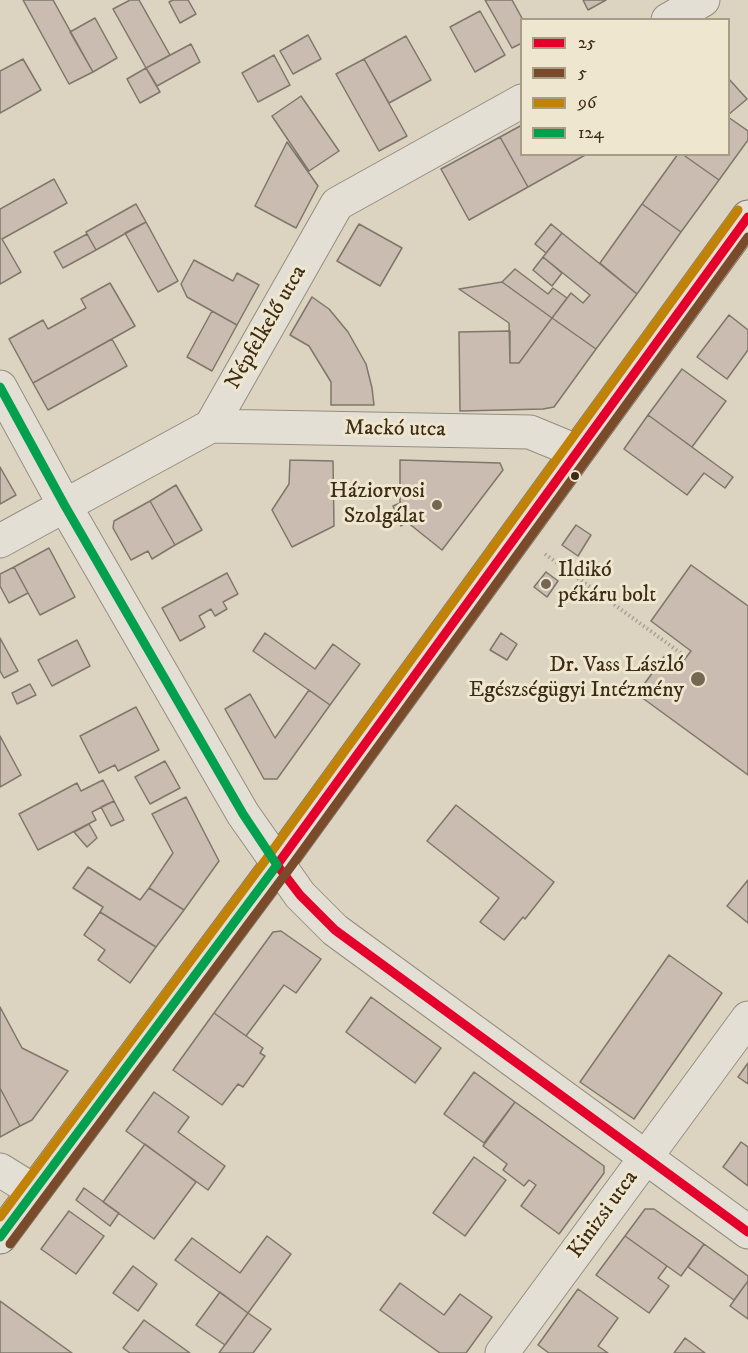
<!DOCTYPE html>
<html>
<head>
<meta charset="utf-8">
<style>
	body { margin:0 }
	#map { position:relative; width:748px; height:1353px; overflow:hidden; background:#dcd4c0; font-family:"IM FELL DW Pica",serif }
	canvas { display:block }
	.legend { position:absolute; left:520px; top:18px; width:210px; height:138px; box-sizing:border-box; background:#efe6cf; border:2px solid #a89c85; margin:0; padding:8px 10px; list-style:none; font-size:18px; color:#3e2d16 }
	.legend li { display:flex; align-items:center; gap:12px; height:30px }
	.legend b { width:30px; border:2px solid #a89c85 }
</style>
</head>
<body>
<div id="map">
<canvas width="748" height="1353"></canvas>
<ul class="legend">
<li><b style="height:8px;background:#e4002b"></b>25</li>
<li><b style="height:8px;background:#7a4b2a"></b>5</li>
<li><b style="height:8px;background:#c08207"></b>96</li>
<li><b style="height:8px;background:#03a04e"></b>124</li>
</ul>
</div>
<script>
const c = document.querySelector('canvas').getContext('2d');
c.lineJoin = 'round';
function paint(path, color) {
  c.fillStyle = color;
  c.fill(path, 'evenodd');
}
function shape(rows) {
  const path = new Path2D();
  for (const r of rows) {
    path.moveTo(r[0], r[1]);
    for (let i = 2; i < r.length; i += 2) path.lineTo(r[i], r[i + 1]);
  }
  return path;
}
function stroke(path, color, width, dash) {
  c.strokeStyle = color;
  c.lineWidth = width;
  c.lineCap = dash ? 'butt' : 'round';
  c.setLineDash(dash || []);
  c.stroke(path);
}
function write(font, color, halo, rows, align = 'center') {
  c.font = font + ' "IM FELL DW Pica",serif';
  c.lineWidth = 6;
  c.setLineDash([]);
  c.textBaseline = 'middle';
  c.strokeStyle = halo;
  c.fillStyle = color;
  for (const [text, x, y, turn = 0] of rows) {
    c.save();
    c.translate(x, y);
    c.rotate((+turn || 0) * Math.PI / 180);
    c.textAlign = isNaN(turn) ? turn : align;
    if (halo) c.strokeText(text, 0, 0);
    c.fillText(text, 0, 0);
    c.restore();
  }
}
const building = shape([
	[23,0,53,0,93,72,69,84,23,0],
	[130,0,139,0,170,55,146,68,113,9,130,0],
	[173,0,188,0,196,14,180,23,169,2,173,0],
	[485,0,512,0,523,20,522,43,512,48,485,0],
	[583,0,606,0,588,10,583,0],
	[480,11,505,55,475,72,450,27,480,11],
	[95,18,117,58,93,72,70,32,95,18],
	[308,35,321,59,293,74,280,51,308,35],
	[406,36,431,80,389,103,364,59,406,36],
	[191,44,200,62,157,86,146,68,191,44],
	[274,55,290,85,258,102,242,73,274,55],
	[23,59,41,90,0,113,0,71,23,59],
	[364,59,407,136,379,151,336,74,364,59],
	[146,68,160,92,140,103,127,79,146,68],
	[728,78,747,99,728,115,728,78],
	[301,96,339,151,309,171,272,116,301,96],
	[728,117,748,131,748,140,719,180,682,154,728,154,728,117],
	[522,125,522,154,587,154,528,187,500,137,522,125],
	[500,137,528,187,469,220,441,169,500,137],
	[287,142,318,186,296,228,255,206,287,142],
	[678,154,682,154,719,180,681,232,642,204,678,154],
	[54,179,67,203,2,239,21,272,0,284,0,209,54,179],
	[136,204,146,222,96,250,86,232,136,204],
	[642,204,681,232,637,294,600,263,642,204],
	[146,222,178,281,158,292,125,233,146,222],
	[359,224,402,248,380,286,337,261,359,224],
	[551,224,562,233,546,253,535,244,551,224],
	[562,233,637,294,596,349,552,318,571,293,583,303,590,295,543,257,562,233],
	[87,234,96,250,63,268,54,252,87,234],
	[543,257,562,273,552,286,533,270,543,257],
	[194,260,233,281,237,273,259,285,237,325,187,297,181,284,194,260],
	[515,269,548,294,553,288,567,298,552,318,502,282,515,269],
	[502,282,552,318,519,363,510,363,509,323,459,289,502,282],
	[110,283,135,326,33,383,9,339,43,320,48,329,86,308,81,299,110,283],
	[312,297,329,309,348,332,366,364,372,388,374,405,331,405,331,382,309,346,290,335,312,297],
	[212,311,237,325,212,371,187,357,212,311],
	[729,315,748,330,748,350,727,379,697,357,729,315],
	[552,318,596,349,554,407,543,409,460,411,459,332,510,331,510,363,519,363,552,318],
	[112,339,127,366,48,410,33,383,112,339],
	[682,369,726,401,692,447,648,415,682,369],
	[648,415,733,477,725,488,704,473,687,495,624,449,648,415],
	[290,460,333,461,334,526,292,547,272,510,289,484,290,460],
	[400,460,500,463,503,470,442,550,407,522,401,526,393,506,400,503,400,460],
	[0,467,16,495,0,504,0,467],
	[176,485,202,530,175,545,150,501,176,485],
	[150,501,175,545,152,559,148,551,131,560,113,528,114,521,150,501],
	[576,525,591,535,578,556,562,545,576,525],
	[49,548,75,597,40,615,14,567,49,548],
	[691,565,748,606,748,775,637,694,666,654,681,664,691,651,651,621,691,565],
	[14,567,28,593,9,603,0,586,0,574,14,567],
	[546,572,558,581,547,597,534,587,546,572],
	[227,573,238,594,223,602,227,609,215,616,211,609,199,616,205,627,180,641,162,608,227,573],
	[265,633,315,669,333,644,360,664,330,705,253,651,265,633],
	[501,633,517,644,507,660,490,650,501,633],
	[0,638,18,671,4,678,0,671,0,638],
	[77,640,90,666,52,686,38,660,77,640],
	[30,684,36,695,17,704,12,693,30,684],
	[309,690,330,705,277,779,264,779,225,709,250,694,275,738,309,690],
	[136,707,159,750,118,771,115,765,99,773,80,736,136,707],
	[0,736,21,775,0,787,0,736],
	[165,761,180,788,150,804,135,777,165,761],
	[103,780,114,801,92,812,96,820,38,850,19,814,77,783,81,791,103,780],
	[186,797,219,861,184,910,149,888,173,853,152,814,186,797],
	[114,801,124,820,111,826,101,807,114,801],
	[456,805,554,882,525,919,523,917,504,940,480,922,499,898,427,841,456,805],
	[89,824,97,838,87,847,74,832,89,824],
	[88,867,140,900,149,888,184,910,156,947,100,912,103,907,73,888,88,867],
	[748,880,748,923,727,906,748,880],
	[100,912,156,947,130,983,98,960,105,950,84,935,100,912],
	[281,931,321,959,296,993,284,985,246,1036,214,1013,273,932,281,931],
	[669,955,722,993,634,1119,580,1082,669,955],
	[371,997,441,1048,415,1083,346,1032,371,997],
	[0,1007,22,1048,68,1071,32,1120,20,1126,0,1088,0,1007],
	[214,1013,263,1048,260,1053,265,1056,243,1087,238,1084,222,1105,173,1070,214,1013],
	[748,1063,748,1084,738,1077,748,1063],
	[474,1072,515,1102,484,1143,444,1114,474,1072],
	[0,1088,20,1126,0,1137,0,1088],
	[154,1092,189,1117,178,1132,225,1166,208,1190,126,1131,154,1092],
	[515,1102,604,1166,604,1173,559,1234,521,1206,536,1185,529,1180,524,1186,503,1170,507,1164,483,1146,515,1102],
	[741,1142,748,1147,748,1186,723,1167,741,1142],
	[145,1144,196,1182,154,1239,103,1202,145,1144],
	[474,1157,506,1180,465,1236,433,1213,474,1157],
	[84,1188,119,1213,110,1226,76,1200,84,1188],
	[645,1209,654,1209,704,1244,681,1276,625,1236,645,1209],
	[69,1211,104,1236,76,1274,41,1249,69,1211],
	[267,1236,291,1254,248,1313,175,1260,192,1238,240,1273,267,1236],
	[625,1236,667,1266,658,1278,669,1286,649,1313,596,1275,625,1236],
	[704,1244,748,1276,748,1281,734,1300,688,1267,704,1244],
	[133,1266,157,1284,138,1311,113,1293,133,1266],
	[748,1281,748,1319,730,1306,748,1281],
	[400,1283,444,1315,460,1294,492,1317,466,1353,440,1353,380,1310,400,1283],
	[578,1289,618,1318,598,1346,608,1353,549,1353,538,1345,578,1289],
	[220,1292,248,1313,225,1345,196,1325,220,1292],
	[0,1301,72,1353,0,1353,0,1301],
	[248,1313,271,1329,253,1353,219,1353,248,1313],
	[144,1320,190,1353,130,1353,123,1348,144,1320],
	[685,1338,705,1353,674,1353,685,1338]
]);
paint(building, '#cabcb0');
stroke(building, '#7e776a', 1.5);
const street = shape([
	[668,20,703,0],
	[0,387,65,506,243,814,300,895,335,930,748,1232],
	[211,426,530,432,576,451],
	[0,541,211,426,337,204,522,101],
	[0,1170,34,1191],
	[502,1353,748,1018]
]);
const secondary = shape([
	[0,1237,277,865,748,217]
]);
stroke(street, '#948e80', 35);
stroke(secondary, '#7e776a', 35);
stroke(shape([
	[545,554,686,657]
]), '#a6a197', 4, [1.5, 3]);
stroke(street, '#e4dfd5', 33);
stroke(secondary, '#e4dfd5', 33);
stroke(shape([
	[277,865,748,217],
	[277,865,300,895,335,930,748,1232]
]), '#e4002b', 9);
stroke(shape([
	[10,1244,287,872,748,237]
]), '#7a4b2a', 9);
stroke(shape([
	[0,1217,267,858,738,210]
]), '#c08207', 9);
stroke(shape([
	[0,387,65,506,243,814,277,865],
	[0,1237,277,865]
]), '#03a04e', 9);
for (const [x, y, r, color] of [
	[575,476,5,"#3e2d16"],
	[437,505,6,"#756752"],
	[546,584,6,"#756752"],
	[698,679,8,"#756752"]
]) {
  const dot = new Path2D();
  dot.arc(x, y, r, 0, 2 * Math.PI);
  c.fillStyle = color;
  c.fill(dot);
  stroke(dot, '#efe6cf', 2);
}
write('22px', '#3e2d16', '#efe6cf', [
	["Népfelkelő utca",267,328,-60],
	["Mackó utca",395,430,1],
	["Kinizsi utca",604,1215,-54]
]);
write('22px', '#3e2d16', '#efe6cf', [
	["Háziorvosi",425,492],
	["Szolgálat",425,517],
	["Ildikó",558,571,"left"],
	["pékáru bolt",558,596,"left"],
	["Dr. Vass László",684,666],
	["Egészségügyi Intézmény",684,691]
], 'right');
</script>
</body>
</html>
